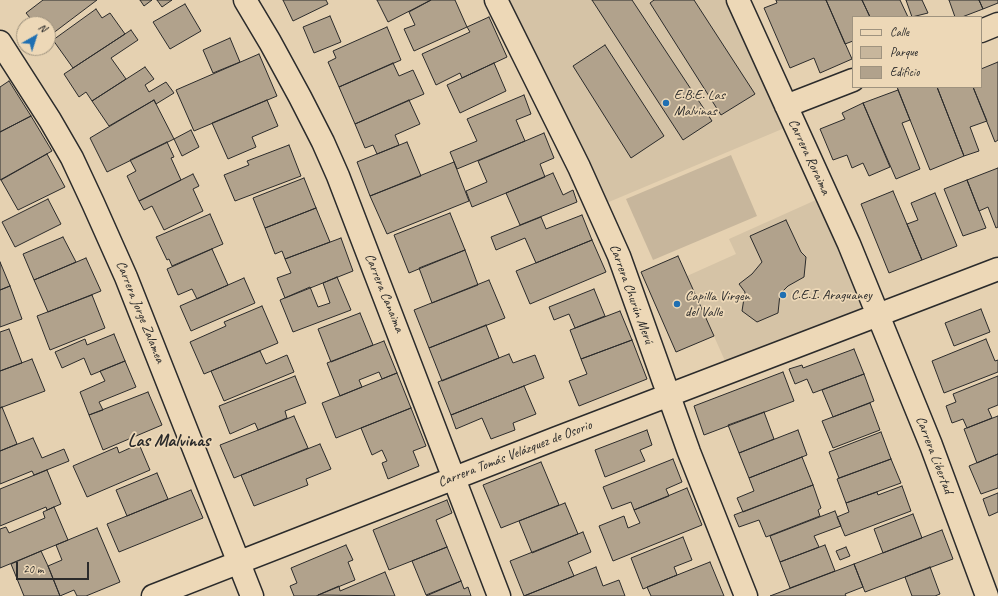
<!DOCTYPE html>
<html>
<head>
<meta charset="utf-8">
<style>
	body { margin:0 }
	#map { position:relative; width:998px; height:596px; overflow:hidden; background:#e5d1b1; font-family:Caveat,sans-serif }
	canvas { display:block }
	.legend { position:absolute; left:852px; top:16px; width:130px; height:72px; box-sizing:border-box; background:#edd8b7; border:1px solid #9f937f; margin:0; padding:5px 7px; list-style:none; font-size:12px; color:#2b2b2b }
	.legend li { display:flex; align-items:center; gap:8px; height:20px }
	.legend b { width:20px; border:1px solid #9f937f }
	.north { position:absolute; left:16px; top:16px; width:40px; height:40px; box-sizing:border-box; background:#edd8b7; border:1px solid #9f937f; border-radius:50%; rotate:39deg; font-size:11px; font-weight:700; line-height:16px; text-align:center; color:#2b2b2b }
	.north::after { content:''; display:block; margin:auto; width:14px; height:18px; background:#1f6fb2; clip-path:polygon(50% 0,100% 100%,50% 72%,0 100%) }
	.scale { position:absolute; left:16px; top:562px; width:73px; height:18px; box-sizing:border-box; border:2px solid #2b2b2b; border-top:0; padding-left:5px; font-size:12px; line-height:14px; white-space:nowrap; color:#2b2b2b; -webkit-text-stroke:3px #edd8b7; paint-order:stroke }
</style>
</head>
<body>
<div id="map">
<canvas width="998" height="596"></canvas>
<ul class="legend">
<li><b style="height:5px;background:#edd8b7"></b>Calle</li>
<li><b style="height:11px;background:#c7b69c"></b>Parque</li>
<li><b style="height:11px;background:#b1a28c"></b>Edificio</li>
</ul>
<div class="north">N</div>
<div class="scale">20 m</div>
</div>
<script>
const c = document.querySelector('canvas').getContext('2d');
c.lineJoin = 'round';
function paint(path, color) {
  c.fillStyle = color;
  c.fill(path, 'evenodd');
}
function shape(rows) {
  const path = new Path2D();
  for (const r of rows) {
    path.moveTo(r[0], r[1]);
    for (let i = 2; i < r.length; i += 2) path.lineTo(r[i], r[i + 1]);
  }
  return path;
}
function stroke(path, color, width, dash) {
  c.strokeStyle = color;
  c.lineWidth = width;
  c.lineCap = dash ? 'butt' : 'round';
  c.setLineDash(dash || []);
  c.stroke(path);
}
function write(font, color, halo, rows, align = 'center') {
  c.font = font + ' Caveat,sans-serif';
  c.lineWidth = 3.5;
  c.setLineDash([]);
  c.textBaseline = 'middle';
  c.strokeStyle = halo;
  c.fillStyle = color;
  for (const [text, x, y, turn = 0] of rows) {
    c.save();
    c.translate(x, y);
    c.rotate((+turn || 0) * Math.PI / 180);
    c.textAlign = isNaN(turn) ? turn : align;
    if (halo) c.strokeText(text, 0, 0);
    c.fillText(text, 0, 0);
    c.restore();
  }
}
paint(shape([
	[509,0,738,0,794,124,597,207,498,5],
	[827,195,878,315,730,372,687,276,736,254,729,239]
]), '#d5c3a6');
paint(shape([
	[731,155,757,216,653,260,626,199]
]), '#c7b69c');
const building = shape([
	[43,0,97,0,48,37,48,24,35,24,26,13,43,0],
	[140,0,152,0,144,6,140,0],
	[157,0,172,0,162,7,157,0],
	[283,0,326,0,328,4,293,21,283,0],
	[377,0,431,0,388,22,377,0],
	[431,0,455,0,467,27,414,51,404,29,415,25,409,12,431,0],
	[592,0,632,0,712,121,683,140,592,0],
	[654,0,694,0,755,94,721,115,650,3,654,0],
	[776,0,826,0,852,59,820,73,814,58,790,68,764,8,777,3,776,0],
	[826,0,862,0,870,17,853,17,853,41,845,44,826,0],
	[862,0,900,0,908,17,870,17,862,0],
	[906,0,922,0,928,13,912,17,906,0],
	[949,0,979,0,983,9,962,17,955,17,949,0],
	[979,0,998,0,998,3,983,9,979,0],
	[185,4,201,31,170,49,153,22,185,4],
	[96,9,102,18,110,13,125,34,73,68,53,40,96,9],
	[330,16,341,42,314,53,303,27,330,16],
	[489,17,507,57,462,78,460,73,436,85,422,54,470,32,467,27,489,17],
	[387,27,401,60,339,87,328,62,336,58,333,51,387,27],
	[131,30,138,40,111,58,126,79,92,101,86,92,79,97,64,74,131,30],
	[230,38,240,62,213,73,203,50,230,38],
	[605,45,664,136,631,158,573,66,605,45],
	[259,54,277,96,194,131,176,90,259,54],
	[998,62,998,140,995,142,973,87,981,87,981,69,998,62],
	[393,63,399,76,413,70,424,94,355,124,339,87,393,63],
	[494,63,506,91,460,113,447,85,494,63],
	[145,67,154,79,145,85,149,92,166,82,174,93,156,104,154,100,109,126,92,101,145,67],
	[9,81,31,116,0,132,0,87,9,81],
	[897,87,937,87,964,156,930,170,897,87],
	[937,87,973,87,987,121,970,127,979,151,964,156,937,87],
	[898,90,910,120,902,123,920,169,896,179,863,103,898,90],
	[524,95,531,114,516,120,525,141,457,169,450,152,477,141,467,119,524,95],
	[154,100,174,139,107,172,90,138,154,100],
	[267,100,278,126,252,137,256,147,228,159,212,123,267,100],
	[409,100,420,124,395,135,399,145,377,154,373,145,365,148,355,124,409,100],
	[863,103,890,167,869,176,863,163,852,168,847,155,833,160,820,129,845,119,842,113,863,103],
	[31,116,52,151,0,180,0,132,31,116],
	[191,130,199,147,182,156,174,139,191,130],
	[544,133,554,158,540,164,545,177,472,207,466,191,487,182,478,161,544,133],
	[167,142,174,157,171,158,181,180,139,201,127,176,136,171,130,160,167,142],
	[407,142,421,176,370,196,357,162,407,142],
	[289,145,301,176,235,201,224,175,249,165,247,161,289,145],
	[47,154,65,187,18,210,1,180,47,154],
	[454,162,469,201,387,234,370,196,454,162],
	[998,168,998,227,996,228,988,207,979,211,967,180,998,168],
	[553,173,563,195,573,190,577,202,520,225,506,193,553,173],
	[193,174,199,186,193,189,203,211,164,230,152,206,144,210,139,201,193,174],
	[304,178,316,208,265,228,253,198,304,178],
	[967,180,986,228,963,236,944,189,967,180],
	[893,191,922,260,889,273,861,204,893,191],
	[935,193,957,246,922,260,907,224,918,220,911,203,935,193],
	[48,199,61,224,15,247,2,222,48,199],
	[316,208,330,242,285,259,282,251,275,254,265,228,316,208],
	[450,213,465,250,409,273,394,235,450,213],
	[210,214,223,244,172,266,169,259,167,260,156,237,210,214],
	[582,215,592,240,536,263,525,238,496,250,491,237,541,217,546,229,582,215],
	[786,220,801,252,806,257,804,277,788,286,780,294,778,313,757,322,742,311,745,292,739,284,752,274,762,262,750,236,786,220],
	[63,237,76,262,34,280,23,254,63,237],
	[341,238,353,271,285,298,277,278,291,273,285,259,341,238],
	[592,240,606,272,530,304,516,271,592,240],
	[212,249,228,285,197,299,192,289,178,295,167,269,212,249],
	[465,250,478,285,432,303,419,268,465,250],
	[678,256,714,336,676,352,641,272,678,256],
	[86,258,101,291,48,312,34,280,86,258],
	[0,262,10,286,0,290,0,262],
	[337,277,351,310,293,332,280,300,310,287,318,307,330,303,323,283,337,277],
	[244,278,255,303,191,331,180,306,244,278],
	[489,280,505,318,429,348,414,310,489,280],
	[10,286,22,319,0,327,0,290,10,286],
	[594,289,605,316,575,328,569,314,554,320,549,307,594,289],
	[92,295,105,328,50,350,37,316,92,295],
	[262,306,278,343,204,374,190,342,226,326,224,322,262,306],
	[981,309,990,332,954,346,945,323,981,309],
	[620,311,632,340,581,359,570,330,620,311],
	[360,313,373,345,331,362,318,329,360,313],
	[486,325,499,358,442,381,429,348,486,325],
	[9,329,22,363,0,371,0,332,9,329],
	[114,334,125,361,91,375,84,358,62,368,55,352,85,339,87,345,114,334],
	[986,339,995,361,998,360,998,372,944,393,932,361,986,339],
	[632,340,647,379,579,406,569,381,587,374,581,359,632,340],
	[384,341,397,373,382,379,379,372,359,380,362,387,340,396,327,363,384,341],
	[854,349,864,374,813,393,807,379,795,384,789,369,802,365,803,368,854,349],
	[260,351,266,364,287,355,294,372,224,401,211,371,260,351],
	[509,354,513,363,535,355,544,378,451,415,438,382,509,354],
	[32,359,45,391,0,408,0,371,32,359],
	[125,361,136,387,99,402,103,410,89,415,80,392,105,381,100,371,125,361],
	[783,372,794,401,704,435,694,406,783,372],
	[397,373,411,408,336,438,322,403,397,373],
	[864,374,874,401,833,417,822,390,864,374],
	[295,376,306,403,285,411,287,418,258,430,255,423,230,434,219,406,295,376],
	[998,376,998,405,988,409,992,418,967,428,963,419,952,423,946,406,956,402,953,394,998,376],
	[524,386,536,414,513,423,515,430,491,439,482,418,456,429,451,415,524,386],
	[148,392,162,425,103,450,89,415,148,392],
	[870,403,880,430,833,448,822,421,870,403],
	[2,407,17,444,0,451,0,408,2,407],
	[411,408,426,446,413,451,419,466,388,479,382,463,387,461,382,450,372,455,361,428,411,408],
	[764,412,774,439,739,453,728,425,764,412],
	[294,416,308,448,234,478,220,445,294,416],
	[998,416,998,454,977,463,964,429,998,416],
	[647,430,652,445,640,450,645,461,605,477,595,450,647,430],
	[798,430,807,455,749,478,739,453,798,430],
	[881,432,891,459,839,478,829,452,881,432],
	[33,438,42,458,64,449,69,461,34,475,32,471,0,484,0,451,33,438],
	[139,444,150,470,87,497,73,466,117,447,119,453,139,444],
	[320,444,331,469,306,479,308,485,254,506,241,475,320,444],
	[998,454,998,488,981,494,969,466,998,454],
	[802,457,813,485,743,512,737,498,754,491,749,478,802,457],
	[673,459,682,482,666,489,669,496,634,510,631,502,612,509,603,487,673,459],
	[891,459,901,483,846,503,837,479,891,459],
	[541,462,559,505,501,528,483,485,541,462],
	[47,470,61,504,47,510,46,507,0,526,0,489,47,470],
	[157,473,168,499,127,516,116,490,157,473],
	[813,485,821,508,818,510,820,516,766,537,759,520,739,527,734,515,813,485],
	[902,486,911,511,845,536,837,517,849,512,846,503,877,492,878,495,902,486],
	[687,488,702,525,613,561,599,526,624,516,628,528,640,523,634,510,687,488],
	[191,490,203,518,119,552,107,524,191,490],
	[998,493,998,512,989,516,983,499,998,493],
	[447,500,452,513,436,520,447,547,389,570,373,530,447,500],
	[565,503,578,534,532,553,519,521,565,503],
	[54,507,68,540,0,568,0,529,6,527,9,533,45,518,43,512,54,507],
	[835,511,841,526,814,536,819,547,780,562,770,536,835,511],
	[913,514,922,538,883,553,874,529,913,514],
	[97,528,120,582,86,596,77,596,74,590,60,596,48,566,62,560,56,545,97,528],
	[942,530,953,559,865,592,854,564,942,530],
	[583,532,591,552,568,562,574,576,524,596,510,561,583,532],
	[683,537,692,560,674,567,677,575,643,589,631,558,683,537],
	[346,545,353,560,348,562,355,580,316,596,294,596,290,586,297,583,291,568,346,545],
	[825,545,835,571,790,588,780,562,825,545],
	[447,547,461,581,426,595,412,561,447,547],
	[846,547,850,556,840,560,836,551,846,547],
	[41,551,48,566,60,596,24,596,11,564,41,551],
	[710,562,724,596,651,596,647,587,710,562],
	[854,564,863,587,845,594,846,596,770,596,854,564],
	[596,567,603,586,619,580,625,596,524,596,596,567],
	[930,567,940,594,935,596,912,596,905,577,930,567],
	[385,572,395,596,318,595,339,586,340,591,385,572],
	[461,581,464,589,468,587,471,596,426,596,461,581]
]);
paint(building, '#b1a28c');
stroke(building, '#2b2b2b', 1);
const minor = shape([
	[245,0,270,42,300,97,323,142,338,176,499,596],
	[496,0,579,167,619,256,689,452,746,596],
	[738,0,849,244,931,445,987,596],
	[981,31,998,24],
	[0,42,50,120,72,158,93,203,126,277,252,596],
	[786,106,853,80],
	[153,596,557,438,998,269]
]);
stroke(minor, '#2b2b2b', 25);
stroke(minor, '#edd8b7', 22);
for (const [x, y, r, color] of [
	[666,103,4,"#1f6fb2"],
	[783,295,4,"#1f6fb2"],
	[677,304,4,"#1f6fb2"]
]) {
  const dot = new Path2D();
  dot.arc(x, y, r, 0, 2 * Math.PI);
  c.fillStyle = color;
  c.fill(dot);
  stroke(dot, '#edd8b7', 1.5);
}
write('14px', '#2b2b2b', '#edd8b7', [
	["E.B.E. Las",674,95],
	["Malvinas",674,111],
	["C.E.I. Araguaney",791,295],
	["Capilla Virgen",685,296],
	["del Valle",685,312]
], 'left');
write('14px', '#2b2b2b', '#edd8b7', [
	["Carrera Roraima",809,157,65],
	["Carrera Canaima",384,293,68],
	["Carrera Churún Merú",631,294,70],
	["Carrera Jorge Zalamea",140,312,68],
	["Carrera Tomás Velázquez de Osorio",515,454,-21],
	["Carrera Libertad",934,455,69]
]);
write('bold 18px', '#2b2b2b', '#edd8b7', [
	["Las Malvinas",169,441]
]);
</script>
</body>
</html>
